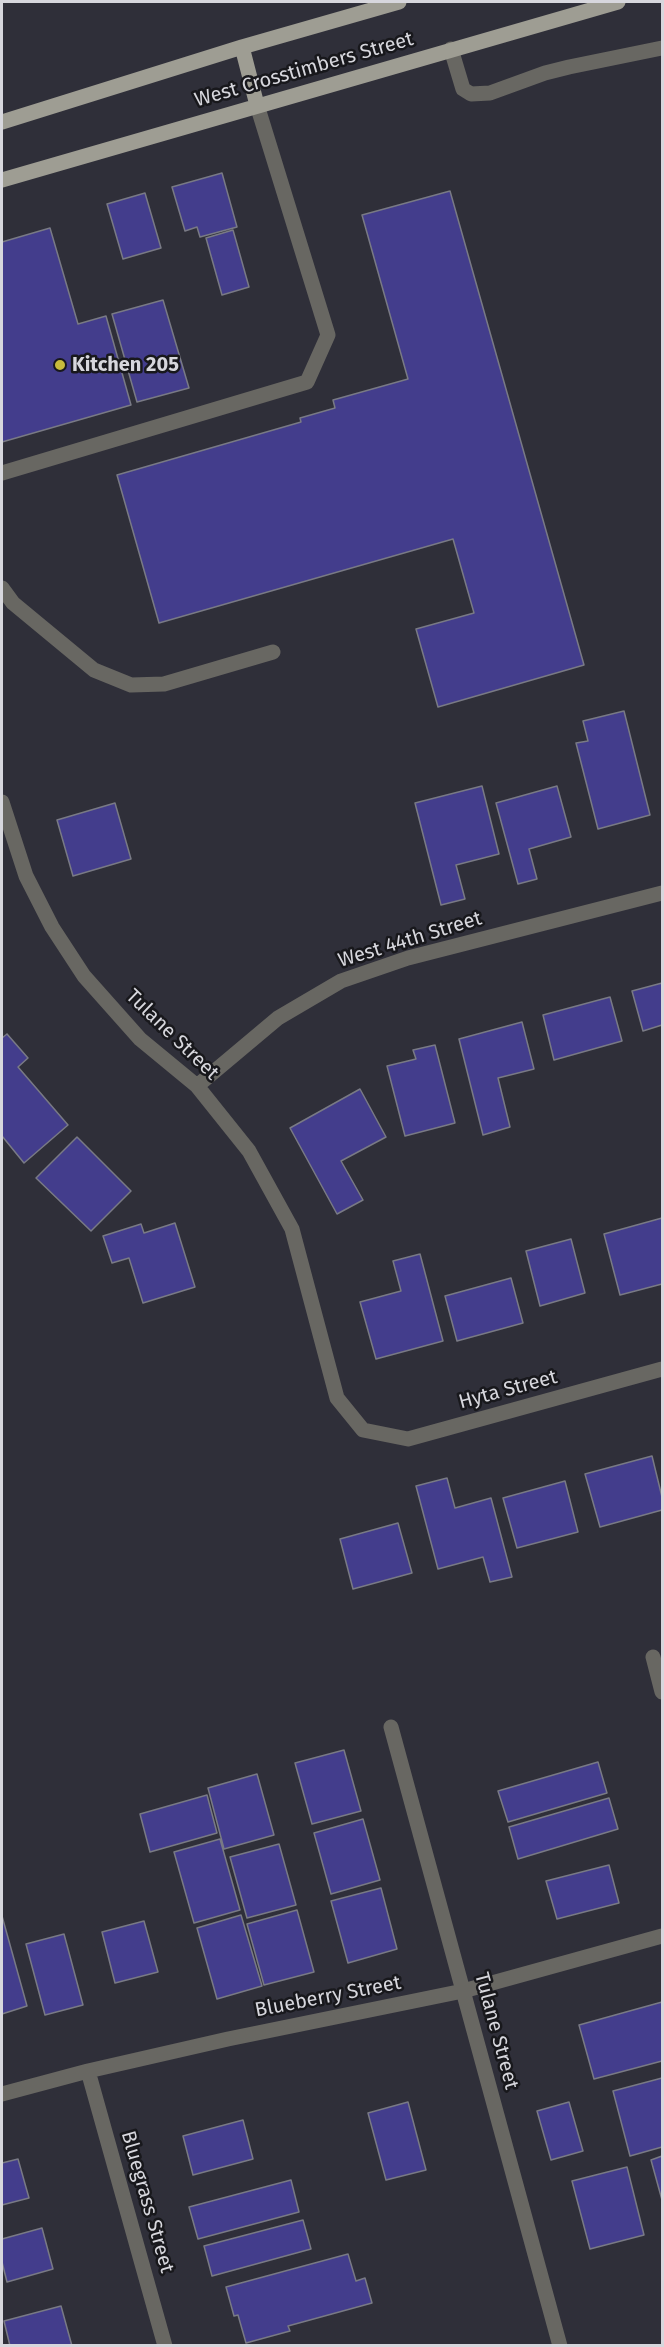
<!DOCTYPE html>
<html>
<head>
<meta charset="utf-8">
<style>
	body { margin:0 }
	#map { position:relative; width:664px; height:2347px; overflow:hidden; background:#2f2f39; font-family:"Fira Sans",sans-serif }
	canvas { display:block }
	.frame { position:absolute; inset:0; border:3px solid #d7d7dd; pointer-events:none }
</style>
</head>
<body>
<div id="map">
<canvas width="664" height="2347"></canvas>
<div class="frame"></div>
</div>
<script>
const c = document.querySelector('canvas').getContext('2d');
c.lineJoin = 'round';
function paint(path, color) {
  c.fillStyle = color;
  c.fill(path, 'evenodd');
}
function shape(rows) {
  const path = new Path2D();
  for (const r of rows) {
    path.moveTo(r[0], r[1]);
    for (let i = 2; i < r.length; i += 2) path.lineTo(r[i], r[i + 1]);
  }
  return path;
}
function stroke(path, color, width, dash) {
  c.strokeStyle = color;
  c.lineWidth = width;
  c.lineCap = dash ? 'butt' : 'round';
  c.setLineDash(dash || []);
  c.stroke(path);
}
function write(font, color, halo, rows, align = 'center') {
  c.font = font + ' "Fira Sans",sans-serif';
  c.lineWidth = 5;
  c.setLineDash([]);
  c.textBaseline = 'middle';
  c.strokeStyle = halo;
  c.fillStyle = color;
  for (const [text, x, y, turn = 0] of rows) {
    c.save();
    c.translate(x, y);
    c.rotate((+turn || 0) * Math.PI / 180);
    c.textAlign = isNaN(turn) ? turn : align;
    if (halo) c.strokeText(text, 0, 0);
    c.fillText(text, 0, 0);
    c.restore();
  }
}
const building = shape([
	[222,173,237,227,200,237,197,227,185,231,172,187,222,173],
	[450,191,584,665,438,707,416,629,474,613,453,539,159,623,117,475,301,422,300,418,335,408,333,400,408,379,362,215,450,191],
	[145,193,161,248,123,259,107,204,145,193],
	[50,228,78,324,106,316,131,405,2,442,2,242,50,228],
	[233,230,249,287,222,295,206,238,233,230],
	[163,300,189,388,137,402,112,314,163,300],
	[624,711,650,815,598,829,576,743,588,741,583,721,624,711],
	[482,786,499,854,456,865,465,899,441,905,415,803,482,786],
	[557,786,571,837,529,849,537,879,518,884,496,803,557,786],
	[115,803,131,859,73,876,57,820,115,803],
	[662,983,662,1025,643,1031,632,991,662,983],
	[610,997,622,1041,554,1060,543,1015,610,997],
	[522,1022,534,1069,498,1078,510,1127,483,1135,459,1039,522,1022],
	[7,1034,28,1058,18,1067,68,1125,24,1163,2,1136,2,1038,7,1034],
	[435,1045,455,1123,405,1136,387,1066,416,1059,413,1050,435,1045],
	[360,1089,386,1137,341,1161,363,1200,337,1214,290,1128,360,1089],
	[77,1137,131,1191,91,1231,36,1178,77,1137],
	[662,1218,662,1284,620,1295,604,1234,662,1218],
	[175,1223,195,1287,143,1303,129,1258,112,1263,103,1236,141,1224,144,1233,175,1223],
	[571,1239,585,1293,540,1306,526,1251,571,1239],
	[420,1254,443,1341,376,1359,360,1302,401,1291,393,1261,420,1254],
	[511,1278,523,1323,457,1341,445,1296,511,1278],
	[652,1456,662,1497,662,1510,600,1527,585,1474,652,1456],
	[447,1478,455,1508,491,1498,512,1577,490,1582,483,1557,438,1569,416,1486,447,1478],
	[565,1481,578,1532,517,1548,503,1498,565,1481],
	[398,1523,412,1573,353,1589,340,1539,398,1523],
	[344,1750,361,1811,312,1824,295,1763,344,1750],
	[598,1762,607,1793,508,1822,498,1791,598,1762],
	[257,1774,274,1835,224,1849,208,1788,257,1774],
	[207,1795,217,1833,150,1852,140,1814,207,1795],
	[609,1798,618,1829,518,1859,509,1827,609,1798],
	[363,1819,380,1880,331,1894,314,1833,363,1819],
	[220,1839,240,1910,194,1923,174,1852,220,1839],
	[279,1844,296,1905,247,1918,230,1857,279,1844],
	[609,1865,619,1903,557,1919,546,1881,609,1865],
	[381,1888,397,1949,348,1963,331,1901,381,1888],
	[297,1910,314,1972,264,1985,247,1924,297,1910],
	[241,1915,262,1986,217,1999,197,1928,241,1915],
	[2,1916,27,2006,2,2014,2,1916],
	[144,1921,158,1972,115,1983,102,1932,144,1921],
	[64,1934,83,2005,45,2015,26,1944,64,1934],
	[662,2002,662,2061,594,2079,579,2025,662,2002],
	[662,2078,662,2147,630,2156,613,2091,662,2078],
	[408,2102,426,2170,386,2180,368,2113,408,2102],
	[569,2102,583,2151,551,2160,537,2111,569,2102],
	[243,2120,253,2159,193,2175,183,2136,243,2120],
	[662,2156,662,2200,651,2160,662,2156],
	[18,2159,29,2198,2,2205,2,2163,18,2159],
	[627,2167,644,2235,590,2249,572,2181,627,2167],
	[291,2180,299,2212,198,2239,189,2207,291,2180],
	[303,2220,311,2249,212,2276,204,2246,303,2220],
	[42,2228,53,2269,7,2282,2,2262,2,2239,42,2228],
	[348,2254,356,2281,365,2278,372,2303,288,2326,290,2331,246,2343,238,2315,234,2316,226,2287,348,2254],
	[61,2306,72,2346,10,2346,4,2321,61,2306]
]);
paint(building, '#433d8c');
stroke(building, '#797a85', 1.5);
stroke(shape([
	[451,49,463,89,471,94,490,93,545,73,569,67,662,48],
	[2,473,307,382,328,335,257,105],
	[2,588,13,603,94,670,131,685,164,684,273,652],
	[2,802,26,876,52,927,84,976,140,1039,197,1086,249,1151,292,1229,337,1398,363,1430,408,1439,662,1369],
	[197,1086,278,1018,341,981,408,958,662,893],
	[653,1657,662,1692],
	[391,1727,560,2346],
	[88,2071,165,2346],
	[2,2094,88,2071,228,2039,463,1991,662,1936]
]), '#686762', 15);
stroke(shape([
	[242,47,257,105],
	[2,122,242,47,399,2],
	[2,180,618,2]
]), '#9e9d93', 15);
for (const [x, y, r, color] of [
	[60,365,6,"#c7bb3c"]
]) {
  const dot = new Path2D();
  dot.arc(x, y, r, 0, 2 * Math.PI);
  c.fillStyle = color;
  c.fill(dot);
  stroke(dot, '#18181c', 2);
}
write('20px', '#d7d7dd', '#18181c', [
	["West Crosstimbers Street",304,70,-16],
	["West 44th Street",410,940,-17],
	["Tulane Street",172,1035,44],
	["Hyta Street",508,1390,-15],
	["Blueberry Street",328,1997,-11],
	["Tulane Street",496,2031,75],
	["Bluegrass Street",147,2202,74]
]);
write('bold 20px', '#d7d7dd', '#18181c', [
	["Kitchen 205",72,365]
], 'left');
</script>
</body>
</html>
